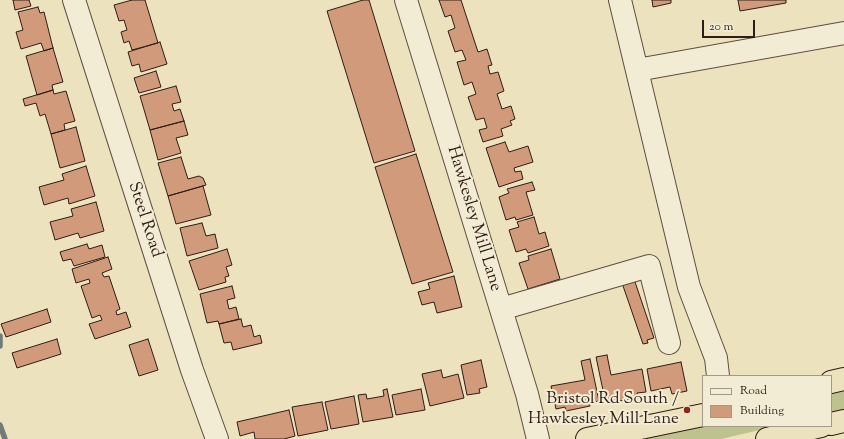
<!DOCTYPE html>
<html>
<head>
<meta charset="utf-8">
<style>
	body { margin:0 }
	#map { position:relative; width:844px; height:439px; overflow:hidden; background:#ede2be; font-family:"Sorts Mill Goudy",serif }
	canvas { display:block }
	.legend { position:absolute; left:702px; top:375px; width:130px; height:52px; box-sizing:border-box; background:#f3ecd5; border:1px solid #a49988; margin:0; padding:5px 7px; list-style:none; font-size:12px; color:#2e1c15 }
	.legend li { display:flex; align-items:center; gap:8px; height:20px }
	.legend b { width:20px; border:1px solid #a49988 }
	.scale { position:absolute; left:702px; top:20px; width:53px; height:18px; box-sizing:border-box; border:2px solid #2e1c15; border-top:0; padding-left:5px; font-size:12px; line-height:14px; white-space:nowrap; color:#2e1c15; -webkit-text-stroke:3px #f3ecd5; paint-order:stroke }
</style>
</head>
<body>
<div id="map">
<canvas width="844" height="439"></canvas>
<ul class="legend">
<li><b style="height:5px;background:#f3ecd5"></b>Road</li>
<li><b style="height:11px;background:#d19b7b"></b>Building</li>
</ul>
<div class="scale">20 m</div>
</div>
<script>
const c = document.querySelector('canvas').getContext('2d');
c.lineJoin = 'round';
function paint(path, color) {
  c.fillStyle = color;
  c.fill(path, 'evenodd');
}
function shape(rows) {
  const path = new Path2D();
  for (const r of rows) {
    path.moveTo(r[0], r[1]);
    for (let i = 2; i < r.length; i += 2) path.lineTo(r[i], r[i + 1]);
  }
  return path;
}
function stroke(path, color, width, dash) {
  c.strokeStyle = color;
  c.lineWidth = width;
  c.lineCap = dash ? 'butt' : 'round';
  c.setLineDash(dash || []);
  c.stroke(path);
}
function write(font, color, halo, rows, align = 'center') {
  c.font = font + ' "Sorts Mill Goudy",serif';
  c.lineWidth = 4;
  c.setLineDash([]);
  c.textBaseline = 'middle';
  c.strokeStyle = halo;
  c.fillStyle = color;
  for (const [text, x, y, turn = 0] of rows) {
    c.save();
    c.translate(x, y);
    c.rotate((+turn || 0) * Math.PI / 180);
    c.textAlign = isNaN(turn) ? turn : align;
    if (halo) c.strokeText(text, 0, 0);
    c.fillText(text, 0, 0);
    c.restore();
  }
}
paint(shape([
	[844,387,844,410,831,413,831,390],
	[703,426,777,426,721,439,624,439]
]), '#bdc28e');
stroke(shape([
	[0,336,0,346],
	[0,425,5,439]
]), '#727b7a', 5.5);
const building = shape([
	[13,0,29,0,31,6,15,10,13,0],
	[132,0,145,0,158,43,132,50,129,41,124,43,121,32,127,30,124,20,119,21,114,5,132,0],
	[363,0,369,0,415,151,374,163,327,11,363,0],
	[439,0,461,0,478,52,487,49,492,65,488,66,490,74,498,72,504,91,497,94,502,109,511,106,515,119,510,121,512,125,501,129,503,136,483,142,479,130,487,128,484,118,476,120,468,97,476,94,472,82,464,85,457,62,466,60,462,50,455,52,448,31,455,28,451,15,445,17,439,0],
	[652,0,671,0,671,3,653,7,652,0],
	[738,0,786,0,786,3,740,11,738,0],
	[38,7,40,13,44,12,53,48,44,51,41,43,21,49,16,32,23,30,18,12,38,7],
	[160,42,167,64,141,72,139,64,132,66,128,52,160,42],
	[53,48,63,82,52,85,53,90,37,95,26,56,53,48],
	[156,71,161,87,139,93,134,78,156,71],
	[176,86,181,102,172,104,174,111,180,109,184,121,150,130,140,96,176,86],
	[53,90,54,94,66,91,75,121,64,124,65,130,51,134,45,114,40,116,36,103,25,106,23,99,53,90],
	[184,121,188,135,176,138,181,153,158,160,150,130,184,121],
	[76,127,85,161,60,168,51,134,76,127],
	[505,142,509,152,528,146,533,162,514,168,515,172,521,171,523,179,499,187,486,148,505,142],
	[416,154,453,272,412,284,375,167,416,154],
	[181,157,188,179,199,176,203,178,206,185,168,196,158,163,181,157],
	[86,166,95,196,69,204,68,198,44,205,39,187,64,180,62,174,86,166],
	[532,182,535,190,526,192,533,215,516,220,515,217,506,220,499,197,509,193,507,189,532,182],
	[203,186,211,215,176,224,168,196,203,186],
	[96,202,104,231,80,238,78,233,55,240,50,222,73,216,71,209,96,202],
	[534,217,539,234,545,232,549,246,528,253,526,249,516,252,509,230,519,227,517,222,534,217],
	[202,223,206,236,215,234,218,248,187,256,180,228,202,223],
	[87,244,89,249,102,245,105,257,74,266,71,259,63,261,60,252,87,244],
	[227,249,232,265,226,267,229,276,225,277,226,282,199,290,189,261,227,249],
	[551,249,560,279,528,289,519,263,529,260,528,256,551,249],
	[108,257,112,269,102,273,104,277,109,276,120,309,116,311,117,315,126,312,131,327,95,339,89,324,102,320,100,315,92,318,81,286,90,283,89,279,76,283,72,269,108,257],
	[454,276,462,307,437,313,434,302,422,305,418,292,430,289,428,283,454,276],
	[633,276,654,338,647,340,648,343,643,344,621,280,633,276],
	[232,286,235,298,227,300,229,309,236,307,239,319,219,324,218,321,207,323,200,294,232,286],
	[47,309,51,322,6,337,1,324,47,309],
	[241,319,243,327,251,325,254,337,260,335,262,343,233,350,231,342,224,343,219,324,241,319],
	[57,339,61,354,17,368,12,353,57,339],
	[148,339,158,370,139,376,129,345,148,339],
	[607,355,611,375,642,369,646,392,637,393,638,398,613,402,612,398,605,400,596,357,607,355],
	[590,359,599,401,589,403,590,406,566,411,565,407,556,409,551,386,585,380,581,361,590,359],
	[481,360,487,387,479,389,480,393,467,395,461,365,481,360],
	[681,362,687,391,672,394,670,387,651,391,647,369,681,362],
	[441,370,443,378,458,374,464,398,430,406,422,374,441,370],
	[387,389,393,417,363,422,358,395,366,394,367,399,384,396,383,390,387,389],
	[421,389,425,410,396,415,392,395,421,389],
	[354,396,359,424,331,429,325,402,354,396],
	[322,402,328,430,298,436,292,407,322,402],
	[289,410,295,436,284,439,255,439,254,432,240,436,237,422,289,410]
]);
paint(building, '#d19b7b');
stroke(building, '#2e1c15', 1);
const minor = shape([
	[74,0,192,370,217,439],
	[406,0,527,394,538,439],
	[620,0,689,287,716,358,718,376],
	[637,70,844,33],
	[501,309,649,266,669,343]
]);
const highway = shape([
	[831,382,844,379],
	[831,424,844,421],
	[587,439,703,415],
	[767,439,821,426]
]);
stroke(minor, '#5e4e3f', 24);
stroke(highway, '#2e1c15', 24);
stroke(minor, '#f3ecd5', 22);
stroke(highway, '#ede2be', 22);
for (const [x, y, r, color] of [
	[687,410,4,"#8f2418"]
]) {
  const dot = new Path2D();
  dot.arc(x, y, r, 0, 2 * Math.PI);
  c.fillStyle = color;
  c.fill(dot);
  stroke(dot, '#f3ecd5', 1.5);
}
write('17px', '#2e1c15', '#f3ecd5', [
	["Hawkesley Mill Lane",473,219,73],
	["Steel Road",144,220,72]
]);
write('17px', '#2e1c15', '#f3ecd5', [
	["Bristol Rd South /",679,400],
	["Hawkesley Mill Lane",679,420]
], 'right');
</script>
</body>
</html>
